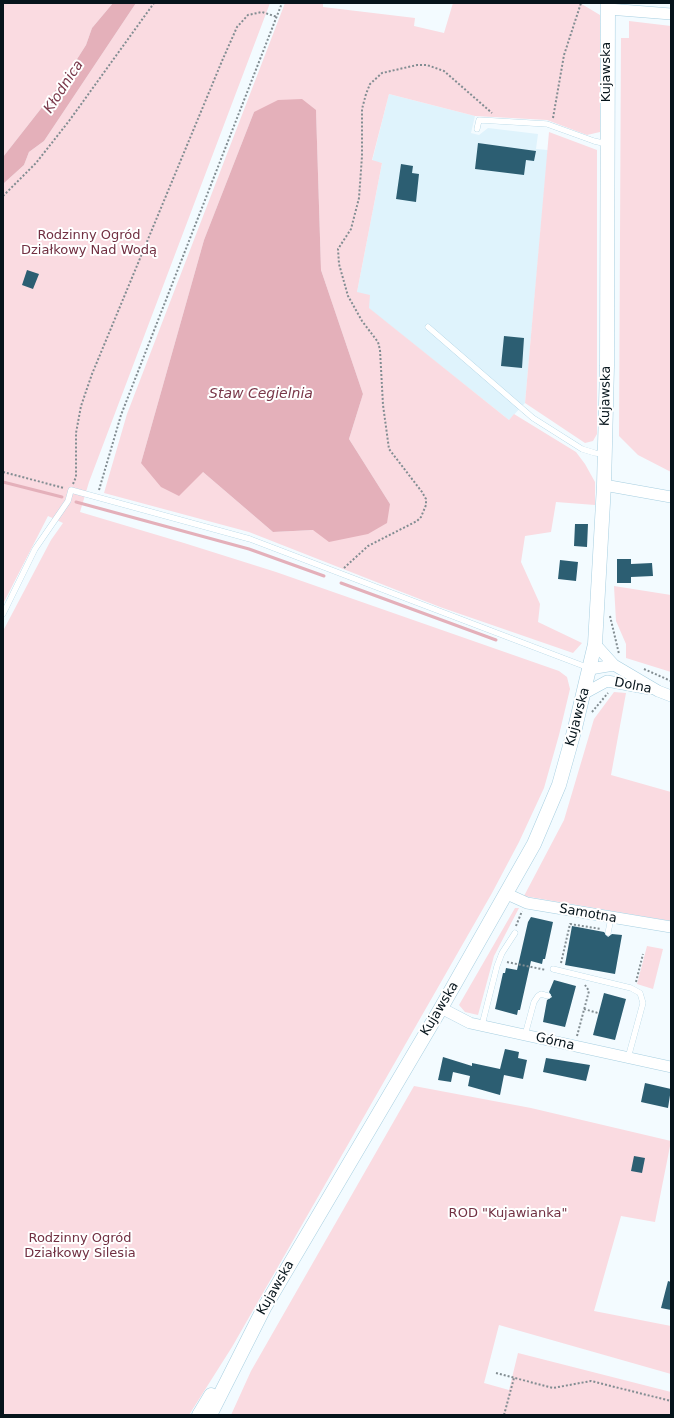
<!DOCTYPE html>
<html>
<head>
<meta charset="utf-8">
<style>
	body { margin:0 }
	#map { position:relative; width:674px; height:1418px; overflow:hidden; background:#f3fbff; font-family:"DejaVu Sans",sans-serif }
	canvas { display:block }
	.frame { position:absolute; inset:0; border:4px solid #06141b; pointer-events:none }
</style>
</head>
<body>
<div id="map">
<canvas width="674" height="1418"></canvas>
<div class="frame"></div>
</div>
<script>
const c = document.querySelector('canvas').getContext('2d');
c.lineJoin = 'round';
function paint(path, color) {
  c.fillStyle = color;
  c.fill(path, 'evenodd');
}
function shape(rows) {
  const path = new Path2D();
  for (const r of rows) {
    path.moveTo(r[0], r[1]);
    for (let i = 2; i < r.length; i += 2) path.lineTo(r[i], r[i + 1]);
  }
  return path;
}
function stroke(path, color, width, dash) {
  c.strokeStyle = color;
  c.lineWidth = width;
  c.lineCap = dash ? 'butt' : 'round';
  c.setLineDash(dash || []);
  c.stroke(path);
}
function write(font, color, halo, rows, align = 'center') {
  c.font = font + ' "DejaVu Sans",sans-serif';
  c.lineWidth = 4;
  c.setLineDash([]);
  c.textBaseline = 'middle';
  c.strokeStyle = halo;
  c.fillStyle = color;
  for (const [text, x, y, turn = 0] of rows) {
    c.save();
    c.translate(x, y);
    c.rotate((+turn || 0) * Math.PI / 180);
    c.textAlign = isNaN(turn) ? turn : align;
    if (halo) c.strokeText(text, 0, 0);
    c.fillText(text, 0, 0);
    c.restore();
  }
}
paint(shape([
	[389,94,475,116,471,133,479,135,488,128,538,134,536,149,548,150,525,403,509,420,368,308,357,292,382,163,372,161]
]), '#dff3fc');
paint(shape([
	[3,3,113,3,92,28,86,45,65,78,3,157],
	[136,3,270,3,89,482,80,512,184,543,276,572,559,671,567,677,570,689,559,735,544,788,519,842,492,893,232,1347,189,1415,3,1415,3,631,51,540,63,523,48,516,3,604,3,184,24,165,29,152,44,141],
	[285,3,323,3,323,7,415,18,414,26,444,33,453,3,580,3,600,15,600,132,587,135,547,120,475,116,389,94,372,160,382,163,357,292,370,295,369,308,509,420,514,414,576,452,585,464,595,482,595,505,556,502,551,532,525,536,521,562,540,604,538,622,582,643,573,653,440,607,249,532,104,493,127,414],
	[316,111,321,270,363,394,349,439,390,504,314,530,273,532,203,472,141,463,204,240,254,112],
	[629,21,671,26,671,472,638,455,619,436,621,38,629,38],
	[549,132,597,150,597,434,593,441,585,443,525,403],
	[614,586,671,595,671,672,626,658,626,644,616,621],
	[614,692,626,693,611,775,671,792,671,921,524,896,564,820,594,719],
	[515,908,519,908,494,956,478,1015,465,1012,459,1005],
	[647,946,663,949,653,989,637,984],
	[414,1086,531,1108,671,1141,655,1222,621,1216,594,1311,671,1326,671,1374,499,1325,484,1383,509,1390,518,1353,671,1392,671,1415,231,1415,251,1371]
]), '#fadbe1');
paint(shape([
	[113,3,136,3,44,141,29,152,24,165,3,184,3,157,65,78,86,45,92,28],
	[302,99,316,110,321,270,363,394,349,439,390,504,387,523,368,534,329,542,313,530,273,532,203,472,179,496,161,487,141,463,204,240,254,112,278,100]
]), '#e4b0ba');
stroke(shape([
	[3,482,62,497],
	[76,502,249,549,324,576],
	[341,583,496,640]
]), '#e4b0ba', 3);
paint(shape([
	[478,143,536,151,534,161,526,160,524,175,475,169],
	[401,164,413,166,412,173,419,174,416,202,396,199],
	[27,270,39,274,33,289,22,285],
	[504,336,524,338,522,368,501,366],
	[575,524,588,524,587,547,574,546],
	[617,559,631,559,631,564,652,563,653,576,631,577,631,583,617,583],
	[560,560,578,562,576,581,558,579],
	[531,917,553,922,545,959,543,959,542,964,531,961,520,1010,518,1010,517,1015,495,1009,503,973,505,973,506,968,517,970,528,922],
	[572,926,604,932,608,937,612,934,622,935,615,974,565,965],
	[554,980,576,986,565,1027,543,1022,547,1000,552,997,549,992],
	[604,993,626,999,615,1040,593,1035],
	[505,1049,519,1052,518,1058,527,1060,523,1079,504,1075,500,1095,468,1086,470,1076,453,1072,451,1082,438,1080,443,1057,472,1066,472,1063,500,1069],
	[546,1058,590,1065,586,1081,543,1072],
	[645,1083,671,1089,668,1108,641,1102],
	[634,1156,645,1158,642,1173,631,1171],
	[668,1281,671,1282,671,1310,661,1308]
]), '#2c5e72');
const service = shape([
	[477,129,479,120,547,124,594,141,607,144],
	[428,327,533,418,582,449,595,453,605,454],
	[3,614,35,549,68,501,71,490,250,539,589,668],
	[608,933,611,918],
	[553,969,631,988,640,993,643,1003,628,1058],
	[482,1025,497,966,502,953,515,933],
	[525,1035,534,1002,538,996,541,994,548,996]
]);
const minor = shape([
	[608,9,671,14],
	[604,485,671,497],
	[595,644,614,665,658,691,671,696],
	[590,669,614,665],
	[585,693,607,681,650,689],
	[507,894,527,903,671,927],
	[441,1008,470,1023,671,1067]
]);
const tertiary = shape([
	[199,1415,211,1395],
	[210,1415,264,1308,441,1008,534,844,559,785,575,728,595,644,604,485,607,366,608,3]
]);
stroke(service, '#a6cee0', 6);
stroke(minor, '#a6cee0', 12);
stroke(tertiary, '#a6cee0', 15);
stroke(shape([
	[553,118,564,55,581,3],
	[3,196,36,163,69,121,154,3],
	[3,472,64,488],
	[73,484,76,477,76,433,81,406,92,374,222,61,237,27,248,15,262,12,277,17],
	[99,490,121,415,282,3],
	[344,568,368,546,417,521,421,517,426,505,426,499,422,492,389,449,383,405,380,350,378,342,362,321,348,296,339,264,338,249,351,229,359,198,362,156,362,109,366,94,370,84,382,73,417,65,427,65,444,71,492,113],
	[610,616,619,654],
	[644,669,671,681],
	[592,712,608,693],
	[516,926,522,911],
	[507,962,546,970],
	[561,963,570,924,601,929],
	[636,982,643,954],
	[584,1009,598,1013],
	[577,1036,589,991,585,985],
	[496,1373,553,1388,591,1381,671,1401],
	[504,1415,514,1378]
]), '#828d92', 2, [2, 2]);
stroke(service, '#fff', 5.5);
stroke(minor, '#fff', 11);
stroke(tertiary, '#fff', 14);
write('13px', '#06141b', '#fff', [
	["Kujawska",607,72,-90],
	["Kujawska",606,396,-89],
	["Dolna",633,686,11],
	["Kujawska",578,717,-75],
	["Samotna",588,914,10],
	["Kujawska",440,1009,-59],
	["Górna",555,1042,13],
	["Kujawska",276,1288,-60]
]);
write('13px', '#713042', '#fff', [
	["Rodzinny Ogród",89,236],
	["Działkowy Nad Wodą",89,251],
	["ROD \"Kujawianka\"",508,1214],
	["Rodzinny Ogród",80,1239],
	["Działkowy Silesia",80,1254]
]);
write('italic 14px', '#793749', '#fff', [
	["Kłodnica",64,87,-57],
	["Staw Cegielnia",261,394]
]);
</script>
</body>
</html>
